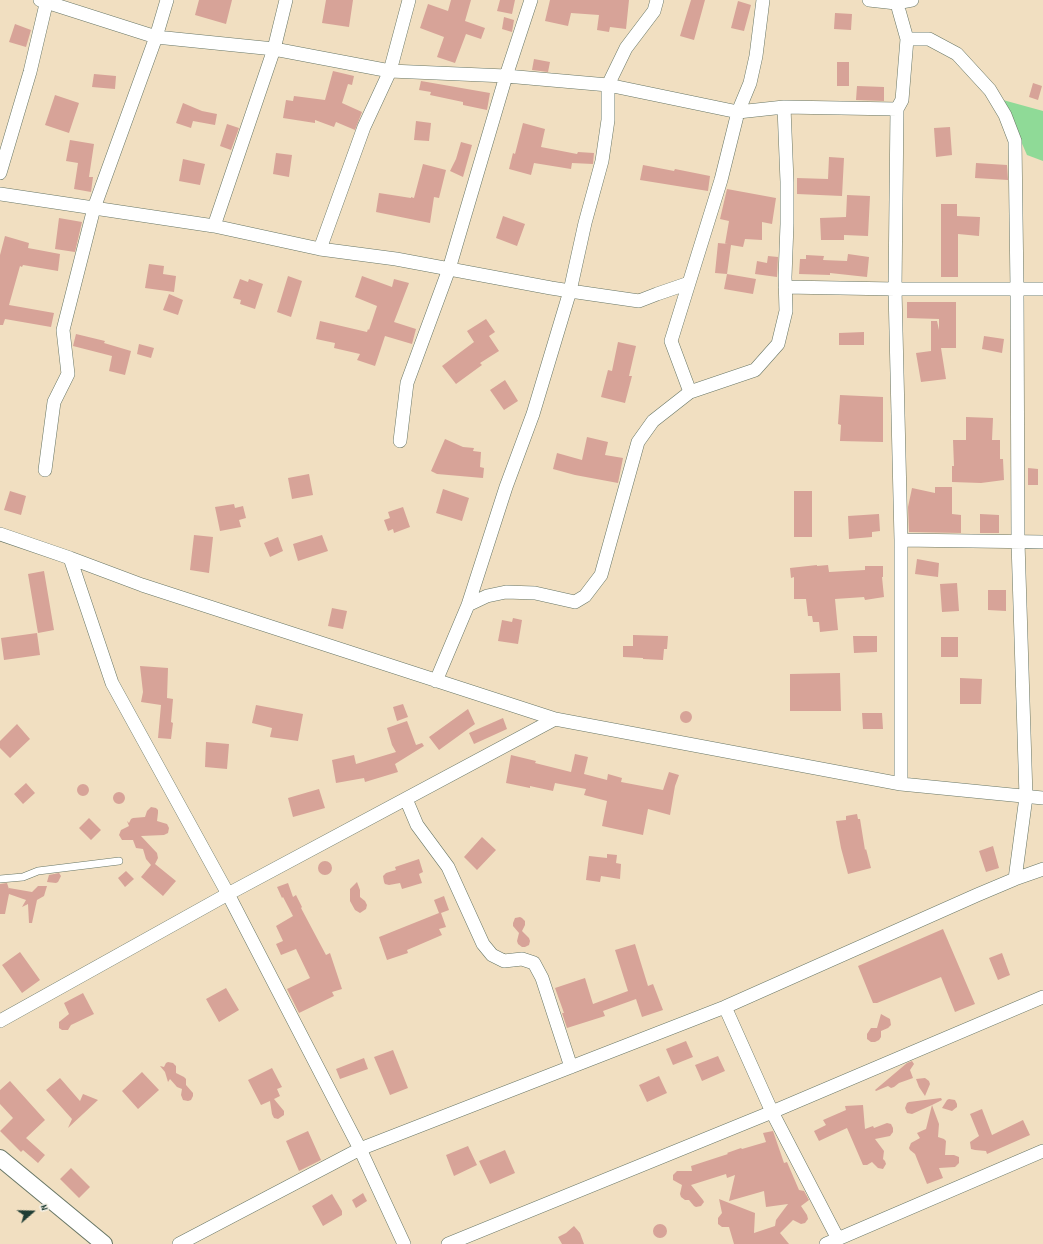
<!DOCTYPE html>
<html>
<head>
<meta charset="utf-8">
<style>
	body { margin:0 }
	#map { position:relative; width:1043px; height:1244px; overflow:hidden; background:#f1dfc1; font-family:Dekko,sans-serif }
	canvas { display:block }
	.north { position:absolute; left:12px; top:1192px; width:40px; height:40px; -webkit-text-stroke:3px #f7f3e8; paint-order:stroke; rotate:70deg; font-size:11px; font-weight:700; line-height:16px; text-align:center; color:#1f3d34 }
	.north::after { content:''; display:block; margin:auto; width:14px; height:18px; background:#1f3d34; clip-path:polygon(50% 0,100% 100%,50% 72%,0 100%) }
</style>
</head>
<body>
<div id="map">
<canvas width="1043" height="1244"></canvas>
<div class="north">N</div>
</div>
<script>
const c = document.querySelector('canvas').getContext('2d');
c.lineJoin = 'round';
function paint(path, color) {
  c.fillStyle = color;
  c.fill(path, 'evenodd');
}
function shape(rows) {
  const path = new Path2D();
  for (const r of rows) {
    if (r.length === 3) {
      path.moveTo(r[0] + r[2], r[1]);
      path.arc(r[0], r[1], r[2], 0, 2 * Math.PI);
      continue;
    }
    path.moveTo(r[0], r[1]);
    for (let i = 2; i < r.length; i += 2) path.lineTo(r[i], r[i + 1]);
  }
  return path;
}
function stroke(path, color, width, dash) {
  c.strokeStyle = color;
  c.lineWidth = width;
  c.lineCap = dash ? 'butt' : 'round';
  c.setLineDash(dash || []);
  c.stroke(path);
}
paint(shape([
	[1003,100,1043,111,1043,161,1027,155]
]), '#8fda97');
paint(shape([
	[199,0,232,0,226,24,195,15],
	[326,0,353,0,349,27,322,23],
	[451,0,471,0,465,21,485,28,481,39,466,34,455,63,437,57,444,37,420,28,428,4,448,11],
	[500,0,515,0,512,14,497,11],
	[550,0,629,0,626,29,610,27,609,32,597,30,599,15,571,13,568,26,545,21],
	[691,0,705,0,694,40,680,36],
	[738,1,751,5,744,31,731,28],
	[835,13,852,14,851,30,834,29],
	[504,17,514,20,512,32,502,29],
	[15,24,31,30,26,47,9,42],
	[534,59,550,62,548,72,532,70],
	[837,62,849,62,849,86,837,86],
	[333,71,354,76,352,85,348,84,342,103,362,112,355,130,336,122,334,127,315,120,315,123,283,118,286,100,293,101,294,96,325,100],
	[94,74,116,76,115,89,92,87],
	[421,81,490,93,487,110,463,105,463,102,430,95,431,92,419,90],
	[1033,83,1042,86,1038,100,1029,97],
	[857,86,884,87,884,101,856,100],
	[55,95,79,103,69,133,45,125],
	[183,103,202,111,217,114,215,125,193,121,191,128,176,123],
	[416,121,431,123,429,141,414,140],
	[523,123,545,129,541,147,577,154,578,152,594,153,593,164,572,163,571,169,534,163,531,175,509,169,513,153,515,154],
	[227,124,239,128,231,150,220,146],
	[950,127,952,155,936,157,934,128],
	[70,140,94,144,89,177,93,177,91,192,74,189,78,163,66,161],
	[461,142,472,145,463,177,450,171,456,159],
	[276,153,292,155,289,177,273,174],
	[829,157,844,158,842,196,797,194,797,178,828,179],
	[183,159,205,164,200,185,179,181],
	[976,163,1007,165,1008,180,975,178],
	[423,164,446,170,439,198,434,197,430,223,376,212,379,193,411,198,411,197,414,198],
	[643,165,674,171,675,169,710,176,708,191,640,180],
	[727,189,776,198,772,224,762,222,762,240,745,239,743,247,731,245,727,274,715,273,718,243,728,244,725,244,729,221,720,219],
	[847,195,870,196,868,236,844,235,844,240,821,240,820,218,846,217],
	[941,204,957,204,957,216,980,217,979,236,958,234,958,277,941,277],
	[503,216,525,224,517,246,496,238],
	[59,218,82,222,75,252,55,249],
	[5,236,29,243,28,248,60,254,58,271,23,265,22,267,20,266,9,305,54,313,51,327,5,319,3,325,0,325,0,255],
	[848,254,869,257,867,277,830,273,830,275,799,274,800,259,806,259,806,255,824,256,823,260,847,261],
	[768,256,778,257,777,277,755,274,757,261,767,263],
	[149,264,164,266,163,274,176,276,174,292,145,288],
	[727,274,756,279,753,294,724,289],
	[288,276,302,281,291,317,277,312],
	[362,276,392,287,394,279,409,283,394,322,416,329,412,344,385,336,375,366,357,360,360,354,334,348,335,343,316,339,320,321,367,332,368,329,369,330,377,306,355,297],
	[240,279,248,282,249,279,263,284,255,309,240,304,241,300,233,298],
	[169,294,183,300,178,315,163,310],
	[907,302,956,302,956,348,941,348,946,379,921,382,916,353,931,351,931,321,937,321,939,330,939,319,907,318],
	[486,319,495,332,489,336,499,351,480,363,482,365,456,384,442,366,474,342,467,331],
	[864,332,864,345,839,345,839,333],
	[76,334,105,341,104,343,131,351,125,375,109,371,112,356,73,346],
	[984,336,1004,339,1002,353,982,349],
	[618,342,636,346,629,376,632,376,625,403,601,397,608,370,612,371],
	[139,344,154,348,151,358,137,354],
	[505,380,518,401,504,410,490,390],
	[840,395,883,397,883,442,840,441,841,425,838,424],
	[966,417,993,418,992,440,1000,440,1000,459,1003,459,1004,480,981,483,952,482,952,466,954,466,953,440,966,440],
	[587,437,608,442,605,455,623,458,618,483,575,475,553,469,557,453,582,460],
	[445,439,463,447,474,448,473,451,481,452,480,467,484,468,483,478,437,474,431,471],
	[1028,468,1038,469,1038,485,1028,485],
	[309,474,313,495,292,499,288,478],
	[935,487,952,487,952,514,961,515,961,533,909,532,908,507,912,488,935,493],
	[443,489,469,498,462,521,436,513],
	[10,491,26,496,21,515,4,510],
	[794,491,812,491,812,537,794,537],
	[234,504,235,508,243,506,246,518,239,520,241,527,220,531,215,507],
	[403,507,410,527,394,533,393,529,388,531,384,520,390,518,388,512],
	[879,514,880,531,872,532,872,537,849,539,848,516],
	[980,514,999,515,999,533,980,533],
	[194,535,213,537,209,573,190,570],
	[322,535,328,551,298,561,293,544],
	[278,537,283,551,270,557,264,543],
	[917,559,939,563,938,577,915,574],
	[817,565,817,566,828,565,829,572,865,570,865,566,883,566,883,577,882,577,884,597,865,600,864,597,835,599,838,630,820,632,819,622,813,622,812,616,808,616,806,599,794,599,794,577,791,578,790,568],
	[44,571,54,630,38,633,28,574],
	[957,583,959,611,942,612,940,584],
	[988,590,1006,590,1006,611,988,610],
	[332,608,347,611,343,629,328,626],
	[513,618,522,620,518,644,498,641,502,620,512,622],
	[37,633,40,655,4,660,1,638],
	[633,635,668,636,667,649,664,649,663,660,643,659,643,658,623,657,623,646,633,646],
	[853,636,877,636,877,652,854,653],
	[941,637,958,637,958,657,941,657],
	[140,666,168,668,167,698,173,699,171,722,173,723,171,739,158,738,161,705,141,702,143,692],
	[840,673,841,711,790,711,790,674],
	[960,678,982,679,981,704,960,704],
	[403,704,408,717,397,721,393,707],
	[256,705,303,714,298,741,270,737,272,728,252,723],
	[468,709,475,724,439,750,429,737],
	[686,717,6],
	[862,713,882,713,883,729,863,729],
	[503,718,507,729,474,744,469,733],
	[407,721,416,745,422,743,424,746,395,764,398,772,365,782,364,778,336,783,332,760,354,755,356,764,396,752,392,745,387,728],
	[17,724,30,739,10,758,0,748,0,741],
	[206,742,229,744,227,769,205,767],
	[575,754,588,757,584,774,607,780,608,774,622,778,621,782,663,790,669,772,679,775,675,786,670,815,648,809,643,835,602,826,607,801,584,795,586,789,555,783,553,791,530,786,530,788,506,783,511,755,536,761,535,763,571,772],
	[26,783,35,793,23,804,14,794],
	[83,790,6],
	[319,789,325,808,293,817,288,798],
	[119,798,6],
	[151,807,156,808,158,810,158,813,157,821,167,824,169,828,168,833,164,835,141,836,157,853,158,858,155,864,176,881,163,896,141,877,151,865,146,859,143,849,136,848,133,840,122,840,119,835,121,830,129,826,127,821,129,823,131,819,133,818,145,817,147,811],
	[857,814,858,819,860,819,865,850,866,849,871,868,848,874,841,848,836,821,846,820,846,816],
	[89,818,101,830,91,840,79,828],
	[482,837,496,850,477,870,464,857],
	[993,846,999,868,986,872,979,851],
	[607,854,617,855,616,863,621,864,620,879,601,876,600,882,586,880,589,856,607,858],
	[419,859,423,872,419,874,422,883,402,889,400,883,389,885,385,884,384,882,383,876,386,873,396,870,395,867],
	[325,868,7],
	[126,871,134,879,125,887,118,878],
	[59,873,61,876,58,882,56,883,47,882,49,875],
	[357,882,360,890,360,897,365,901,367,905,366,909,360,913,355,910,350,901,350,889],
	[7,883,9,889,9,888,32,892,38,886,47,886,44,896,37,900,32,923,29,923,28,904,22,907,26,900,9,894,5,914,0,914,0,884],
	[288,883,293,897,296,895,302,907,301,908,326,955,330,953,342,989,332,992,334,996,299,1013,287,989,310,978,296,949,281,955,276,944,283,941,276,926,293,916,283,897,282,898,277,887],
	[444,896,449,910,441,913,446,927,439,929,442,935,407,950,408,953,387,960,379,937,439,913,434,900],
	[520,917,522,918,525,921,525,925,522,931,529,938,530,941,529,945,525,947,522,947,518,944,517,941,519,933,513,926,513,923,515,918],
	[943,929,975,1004,955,1012,941,977,877,1003,873,1003,858,966],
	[635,944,648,986,653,984,663,1010,642,1017,636,999,603,1011,605,1016,567,1028,562,1013,564,1013,555,988,585,978,593,1004,628,991,615,950],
	[20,952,40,980,22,993,2,965],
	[1002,953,1010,975,998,980,989,958],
	[226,988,239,1010,219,1022,206,999],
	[83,993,94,1014,71,1025,68,1030,62,1030,59,1028,59,1022,69,1014,64,1003],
	[881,1014,890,1019,891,1025,888,1028,881,1031,881,1037,879,1040,875,1042,871,1042,867,1039,867,1034,871,1028,877,1028],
	[686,1041,693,1057,673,1065,666,1049],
	[393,1050,408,1088,390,1095,374,1057],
	[718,1056,725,1071,702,1081,695,1065],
	[364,1058,368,1069,340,1079,336,1069],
	[912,1061,914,1064,910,1070,913,1078,899,1083,894,1087,891,1088,888,1086,876,1091,875,1090,907,1063],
	[168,1062,173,1063,176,1066,176,1073,184,1077,186,1079,186,1085,193,1093,193,1096,191,1100,188,1101,183,1100,181,1095,182,1089,177,1087,170,1079,168,1082,165,1072,160,1066,164,1067,166,1063],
	[272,1068,282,1087,277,1089,280,1096,274,1099,284,1111,284,1115,278,1119,274,1118,272,1114,270,1101,261,1105,248,1080],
	[142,1072,159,1090,138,1109,122,1091],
	[659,1076,667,1093,647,1102,639,1085],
	[60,1078,80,1101,83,1094,98,1100,68,1128,72,1119,46,1090],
	[925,1078,929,1081,930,1084,925,1096,919,1087,916,1079],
	[10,1081,45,1120,26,1138,45,1155,38,1163,23,1150,21,1152,0,1131,13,1118,0,1104,0,1090],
	[941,1098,942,1100,932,1105,939,1124,938,1137,944,1139,946,1141,945,1155,954,1155,959,1157,959,1163,955,1167,939,1168,943,1178,927,1184,915,1154,910,1150,909,1148,911,1143,920,1138,917,1133,926,1129,932,1105,912,1114,907,1113,905,1108,907,1103,909,1102],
	[949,1099,955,1100,957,1104,957,1107,952,1111,942,1108,947,1100],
	[863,1105,865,1129,873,1126,874,1128,887,1123,891,1124,893,1128,893,1132,890,1136,875,1139,884,1151,883,1159,885,1161,886,1164,883,1169,878,1168,872,1162,867,1165,863,1165,847,1128,819,1141,814,1131,826,1125,823,1120,846,1110,845,1106],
	[982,1109,992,1135,1023,1120,1030,1135,987,1154,986,1151,975,1150,971,1149,970,1142,979,1136,970,1114],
	[308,1131,321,1160,299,1171,286,1141],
	[773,1131,784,1163,787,1162,799,1190,804,1191,809,1200,801,1206,807,1215,808,1219,805,1223,801,1224,793,1220,780,1233,789,1244,734,1244,729,1227,722,1227,718,1224,718,1218,722,1213,719,1199,755,1213,754,1233,775,1226,776,1220,788,1204,766,1207,764,1191,729,1201,735,1175,727,1178,726,1174,691,1185,703,1200,704,1202,701,1206,696,1207,694,1206,689,1200,685,1200,681,1197,680,1194,682,1185,673,1180,673,1175,677,1171,692,1171,691,1166,728,1154,727,1153,741,1148,742,1149,766,1142,763,1133],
	[468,1146,477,1165,454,1176,446,1155],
	[505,1150,515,1173,490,1184,479,1161],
	[71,1168,90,1187,79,1198,60,1179],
	[363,1193,367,1201,356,1208,352,1200],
	[332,1194,342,1211,342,1215,323,1226,312,1206],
	[660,1231,7],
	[574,1226,580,1233,584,1244,562,1244,558,1237,566,1233]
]), '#d7a398');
const service = shape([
	[0,879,23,877,38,871,119,861]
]);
const minor = shape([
	[40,0,156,37,274,49,390,71,506,76,608,85,738,112,784,107,897,109],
	[869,0,896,3,912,0],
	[896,0,907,39,902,100,897,109,895,289,901,540,901,784],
	[0,173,30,72,47,0],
	[0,194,214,226,320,249,396,259,551,288,570,291,585,223,602,161,608,120,608,85,626,48,654,11,657,0],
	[214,226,274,49,286,0],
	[320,249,364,127,390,71,409,0],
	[785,287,895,289,1043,289],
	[690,392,671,341,721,180,738,112,750,83,756,56,763,0],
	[400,441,407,383,449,269,506,76,531,0],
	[45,470,54,402,68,374,63,330,94,208,156,37,167,0],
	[0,534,70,558,112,683,228,894,360,1149,404,1244],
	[901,540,1043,542],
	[70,558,142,585,555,719],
	[468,605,506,487,533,414,570,291,639,301,657,294,689,283],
	[436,681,468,605,487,596,506,592,535,593,575,602,585,596,601,575,638,442,653,421,690,392,755,370,778,344,786,311,785,277,787,224,787,182,784,107],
	[406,799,417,825,448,867,483,944,492,955,504,961,522,959,534,963,542,978,571,1067],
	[1015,879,1043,869],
	[725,1007,772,1112,838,1239],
	[0,1021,228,894,555,719,901,784,1043,798],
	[179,1244,360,1149,725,1007,977,895,1015,879,1026,797,1018,542,1017,289,1015,141,1005,115,990,90,957,54,929,39,907,39],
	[448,1244,772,1112,1043,997],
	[826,1244,1043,1151]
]);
const tertiary = shape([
	[0,1158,104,1244]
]);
stroke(service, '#687665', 8);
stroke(minor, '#687665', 14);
stroke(tertiary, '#687665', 18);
stroke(service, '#fff', 7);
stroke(minor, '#fff', 13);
stroke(tertiary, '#fff', 16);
</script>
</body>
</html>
